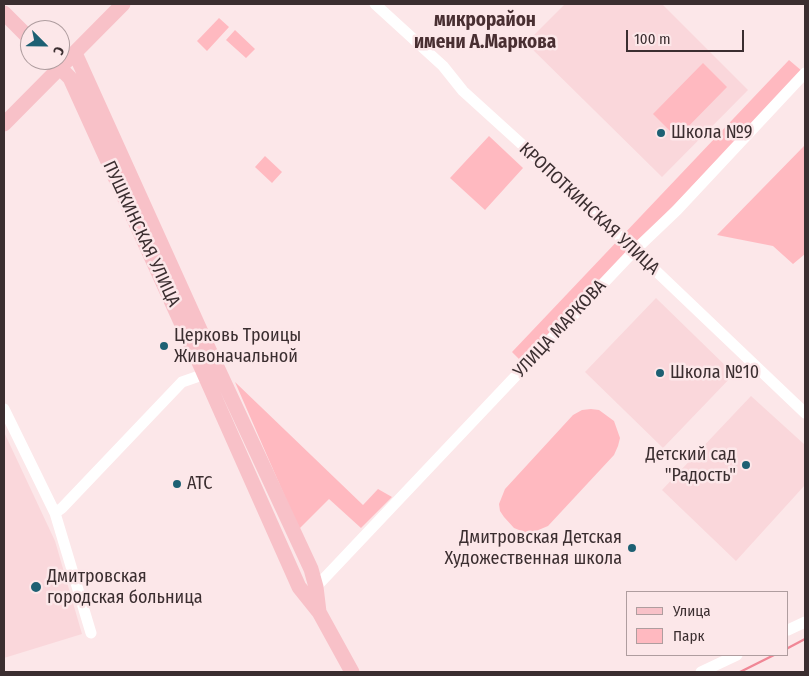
<!DOCTYPE html>
<html>
<head>
<meta charset="utf-8">
<style>
	body { margin:0 }
	#map { position:relative; width:809px; height:676px; overflow:hidden; background:#fce7e9; font-family:"Fira Sans Condensed",sans-serif }
	canvas { display:block }
	.frame { position:absolute; inset:0; border:5px solid #3b2e30; pointer-events:none }
	.legend { position:absolute; left:626px; top:591px; width:162px; height:65px; box-sizing:border-box; background:#fce7e9; border:1px solid #af9d9f; margin:0; padding:6px 9px; list-style:none; font-size:15px; color:#3b2e30 }
	.legend li { display:flex; align-items:center; gap:10px; height:25px }
	.legend b { width:25px; border:1px solid #af9d9f }
	.north { position:absolute; left:20px; top:20px; width:50px; height:50px; box-sizing:border-box; background:#fce7e9; border:1px solid #af9d9f; border-radius:50%; rotate:113deg; font-size:14px; font-weight:700; line-height:20px; text-align:center; color:#3b2e30 }
	.north::after { content:''; display:block; margin:auto; width:18px; height:22px; background:#1d6073; clip-path:polygon(50% 0,100% 100%,50% 72%,0 100%) }
	.scale { position:absolute; left:626px; top:30px; width:118px; height:22px; box-sizing:border-box; border:2px solid #3b2e30; border-top:0; padding-left:6px; font-size:15px; line-height:18px; white-space:nowrap; color:#3b2e30; -webkit-text-stroke:4px #fce7e9; paint-order:stroke }
</style>
</head>
<body>
<div id="map">
<canvas width="809" height="676"></canvas>
<div class="frame"></div>
<ul class="legend">
<li><b style="height:6px;background:#f8c1c8"></b>Улица</li>
<li><b style="height:14px;background:#ffb9c0"></b>Парк</li>
</ul>
<div class="north">С</div>
<div class="scale">100 m</div>
</div>
<script>
const c = document.querySelector('canvas').getContext('2d');
c.lineJoin = 'round';
function paint(path, color) {
  c.fillStyle = color;
  c.fill(path, 'evenodd');
}
function shape(rows) {
  const path = new Path2D();
  for (const r of rows) {
    path.moveTo(r[0], r[1]);
    for (let i = 2; i < r.length; i += 2) path.lineTo(r[i], r[i + 1]);
  }
  return path;
}
function stroke(path, color, width, dash) {
  c.strokeStyle = color;
  c.lineWidth = width;
  c.lineCap = dash ? 'butt' : 'round';
  c.setLineDash(dash || []);
  c.stroke(path);
}
function write(font, color, halo, rows, align = 'center') {
  c.font = font + ' "Fira Sans Condensed",sans-serif';
  c.lineWidth = 5;
  c.setLineDash([]);
  c.textBaseline = 'middle';
  c.strokeStyle = halo;
  c.fillStyle = color;
  for (const [text, x, y, turn = 0] of rows) {
    c.save();
    c.translate(x, y);
    c.rotate((+turn || 0) * Math.PI / 180);
    c.textAlign = isNaN(turn) ? turn : align;
    if (halo) c.strokeText(text, 0, 0);
    c.fillText(text, 0, 0);
    c.restore();
  }
}
paint(shape([
	[565,4,662,4,748,90,662,177,526,43],
	[656,298,734,374,663,448,585,372],
	[751,396,805,445,805,485,736,561,662,490],
	[4,432,55,541,82,634,4,658]
]), '#fad7db');
paint(shape([
	[219,18,229,27,207,51,197,41],
	[235,30,255,49,246,58,226,40],
	[789,60,802,71,523,363,512,352],
	[703,63,727,87,677,138,653,114],
	[489,136,523,168,485,210,450,178],
	[805,145,805,254,793,264,773,246,717,235],
	[265,156,282,172,272,183,255,167],
	[235,382,363,505,378,489,392,497,361,528,329,499,299,529],
	[591,409,599,410,614,421,620,438,618,446,614,455,548,526,536,531,524,532,514,528,504,517,500,511,499,504,505,489,573,415,582,410]
]), '#ffb9c0');
stroke(shape([
	[788,648,805,639],
	[740,672,774,655]
]), '#f08796', 2.5);
stroke(shape([
	[375,4,443,66,463,91,549,169,805,413],
	[4,409,55,513,91,633],
	[55,513,62,508,182,382,205,374],
	[316,587,634,251,677,210,805,73],
	[788,630,805,622],
	[701,672,737,655]
]), '#fff', 11);
stroke(shape([
	[4,13,30,39],
	[75,53,211,354,311,569,316,587,319,612],
	[52,60,70,78,198,360,299,587,319,612,352,672],
	[4,124,123,4]
]), '#f8c1c8', 15);
for (const [x, y, r, color] of [
	[661,133,5,"#1d6073"],
	[164,346,5,"#1d6073"],
	[660,373,5,"#1d6073"],
	[746,465,5,"#1d6073"],
	[177,484,5,"#1d6073"],
	[632,548,5,"#1d6073"],
	[36,587,6,"#1d6073"]
]) {
  const dot = new Path2D();
  dot.arc(x, y, r, 0, 2 * Math.PI);
  c.fillStyle = color;
  c.fill(dot);
  stroke(dot, '#fce7e9', 2);
}
write('18px', '#3b2e30', '#fce7e9', [
	["Школа №9",671,133],
	["Церковь Троицы",174,336],
	["Живоначальной",174,357],
	["Школа №10",670,373],
	["Детский сад",736,455,"right"],
	["\"Радость\"",736,476,"right"],
	["АТС",187,484],
	["Дмитровская Детская",622,538,"right"],
	["Художественная школа",622,559,"right"],
	["Дмитровская",47,577],
	["городская больница",47,598]
], 'left');
write('18px', '#3b2e30', '#fce7e9', [
	["КРОПОТКИНСКАЯ УЛИЦА",589,209,43],
	["ПУШКИНСКАЯ УЛИЦА",141,234,65],
	["УЛИЦА МАРКОВА",560,329,-47]
]);
write('bold 19px', '#492f32', '#fce7e9', [
	["микрорайон",485,21],
	["имени А.Маркова",485,43]
]);
</script>
</body>
</html>
